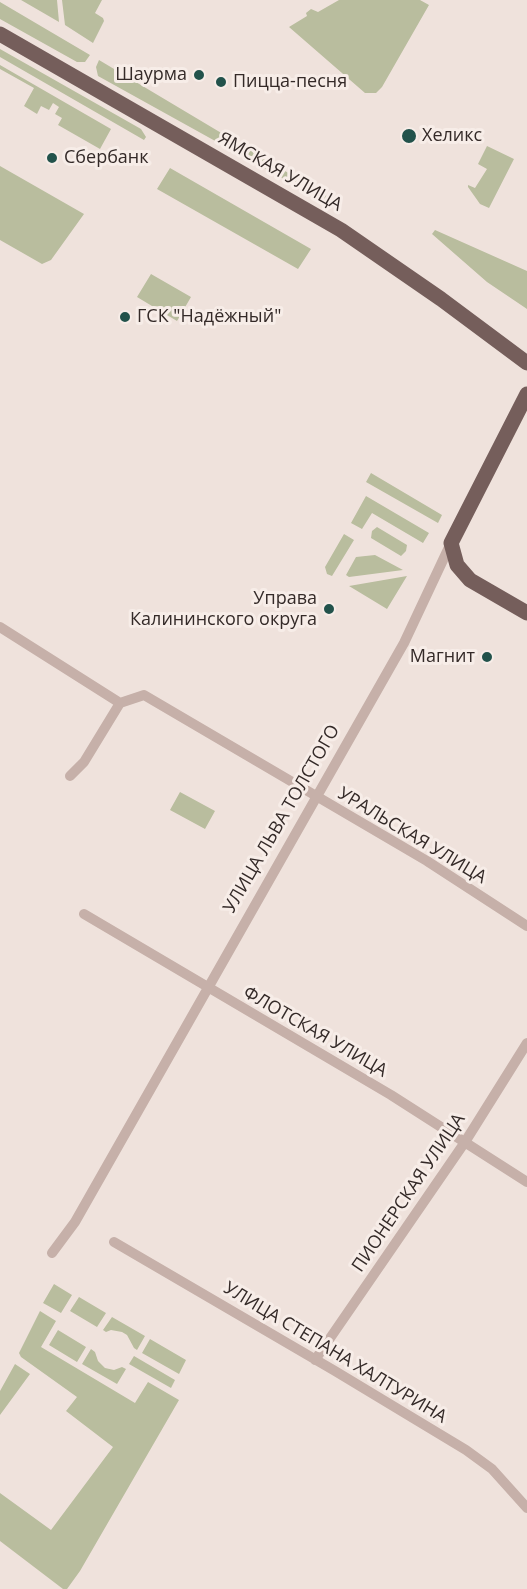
<!DOCTYPE html>
<html>
<head>
<meta charset="utf-8">
<style>
	body { margin:0 }
	canvas { display:block; background:#efe2dc }
</style>
</head>
<body>
<canvas width="527" height="1589"></canvas>
<script>
const c = document.querySelector('canvas').getContext('2d');
c.lineJoin = 'round';
function paint(path, color) {
  c.fillStyle = color;
  c.fill(path, 'evenodd');
}
function shape(rows) {
  const path = new Path2D();
  for (const r of rows) {
    path.moveTo(r[0], r[1]);
    for (let i = 2; i < r.length; i += 2) path.lineTo(r[i], r[i + 1]);
  }
  return path;
}
function stroke(path, color, width, dash) {
  c.strokeStyle = color;
  c.lineWidth = width;
  c.lineCap = dash ? 'butt' : 'round';
  c.setLineDash(dash || []);
  c.stroke(path);
}
function write(font, color, halo, rows, align = 'center') {
  c.font = font + ' "Open Sans",sans-serif';
  c.lineWidth = 6;
  c.setLineDash([]);
  c.textBaseline = 'middle';
  c.strokeStyle = halo;
  c.fillStyle = color;
  for (const [text, x, y, turn = 0] of rows) {
    c.save();
    c.translate(x, y);
    c.rotate((+turn || 0) * Math.PI / 180);
    c.textAlign = isNaN(turn) ? turn : align;
    if (halo) c.strokeText(text, 0, 0);
    c.fillText(text, 0, 0);
    c.restore();
  }
}
paint(shape([
	[21,0,57,0,59,22],
	[62,0,102,0,95,13,103,18,104,21,93,43,65,25],
	[339,0,420,0,429,5,382,87,376,93,365,93,289,27,307,16,306,13,311,9,318,12],
	[0,2,90,55,85,62,77,62,0,19],
	[0,49,141,129,146,137,144,140,0,57],
	[99,60,342,205,327,203,98,76,96,67],
	[0,65,111,129,100,149,58,125,62,118,55,114,59,107,53,103,49,110,41,106,37,114,24,106,34,88,0,69],
	[487,146,514,159,489,208,480,204,468,187,468,185,475,188,487,169,478,164],
	[0,166,84,214,51,260,42,264,0,240],
	[170,168,311,249,298,269,157,189],
	[435,230,527,271,527,309,487,282,432,234],
	[151,274,191,297,177,321,137,297],
	[371,473,442,515,438,523,366,482],
	[366,496,429,533,423,543,372,513,362,529,351,523],
	[377,527,407,545,406,551,401,556,371,538,372,531],
	[344,534,354,540,332,576,327,574,325,567],
	[375,555,403,570,349,577,346,575,356,557],
	[407,576,387,609,349,586],
	[180,792,215,811,205,829,170,810],
	[54,1284,72,1295,61,1313,43,1303],
	[79,1297,106,1313,97,1327,70,1311],
	[40,1311,56,1321,41,1347,135,1403,148,1382,179,1400,80,1571,67,1589,63,1589,0,1541,0,1493,51,1530,113,1447,66,1411,77,1397,21,1357,19,1353],
	[112,1317,145,1336,137,1350,134,1348,127,1335,122,1332,111,1330,106,1332,103,1330],
	[58,1330,86,1347,77,1362,49,1345],
	[150,1339,186,1360,179,1374,142,1353],
	[91,1349,95,1352,98,1361,105,1368,114,1370,122,1367,126,1369,117,1384,82,1364],
	[134,1356,175,1380,171,1388,129,1364],
	[15,1364,30,1374,0,1415,0,1391]
]), '#b9bd9e');
stroke(shape([
	[0,627,120,703,144,695,427,861,527,926],
	[70,776,84,762,120,703],
	[84,914,391,1095,527,1182],
	[114,1242,335,1371,466,1450,492,1469,527,1508],
	[52,1253,75,1222,404,643,451,543],
	[315,1360,465,1142,527,1043]
]), '#c6b0a9', 10);
stroke(shape([
	[0,34,341,230,441,299,527,363],
	[527,394,451,543,457,565,470,580,527,613]
]), '#755e5b', 15);
for (const [x, y, r, color] of [
	[199,75,6,"#22524b"],
	[221,82,6,"#22524b"],
	[409,136,8,"#22524b"],
	[52,158,6,"#22524b"],
	[125,317,6,"#22524b"],
	[329,609,6,"#22524b"],
	[487,657,6,"#22524b"]
]) {
  const dot = new Path2D();
  dot.arc(x, y, r, 0, 2 * Math.PI);
  c.fillStyle = color;
  c.fill(dot);
  stroke(dot, '#f7ede8', 2);
}
write('18px', '#342a28', '#f7ede8', [
	["Шаурма",187,75,"right"],
	["Пицца-песня",233,82],
	["Хеликс",422,136],
	["Сбербанк",64,158],
	["ГСК \"Надёжный\"",137,317],
	["Управа",317,599,"right"],
	["Калининского округа",317,620,"right"],
	["Магнит",475,657,"right"]
], 'left');
write('18px', '#342a28', '#f7ede8', [
	["ЯМСКАЯ УЛИЦА",280,172,30],
	["УЛИЦА ЛЬВА ТОЛСТОГО",282,819,-60],
	["УРАЛЬСКАЯ УЛИЦА",412,836,31],
	["ФЛОТСКАЯ УЛИЦА",315,1032,30],
	["ПИОНЕРСКАЯ УЛИЦА",409,1193,-56],
	["УЛИЦА СТЕПАНА ХАЛТУРИНА",335,1353,31]
]);
</script>
</body>
</html>
